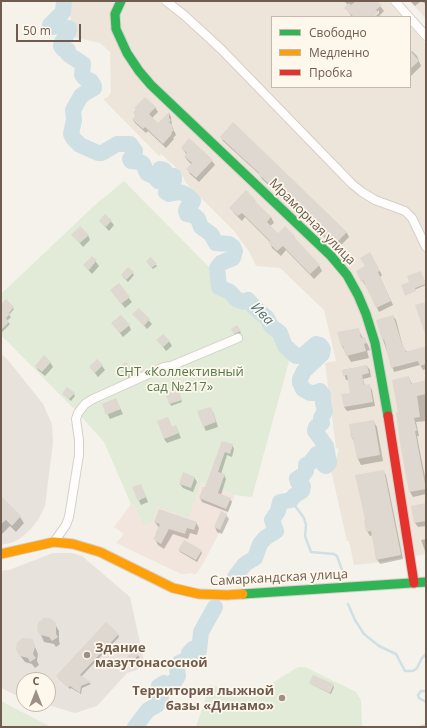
<!DOCTYPE html>
<html>
<head>
<meta charset="utf-8">
<style>
	body { margin:0 }
	#map { position:relative; width:427px; height:728px; overflow:hidden; background:#f5f2eb; font-family:"Open Sans",sans-serif }
	canvas { display:block }
	.frame { position:absolute; inset:0; border:2px solid #705c4e; pointer-events:none }
	.legend { position:absolute; left:271px; top:16px; width:140px; height:72px; box-sizing:border-box; background:#fdf7ec; border:1px solid #c5b9ad; margin:0; padding:5px 7px; list-style:none; font-size:12px; color:#705c4e }
	.legend li { display:flex; align-items:center; gap:8px; height:20px }
	.legend b { width:20px; border:1px solid #c5b9ad }
	.north { position:absolute; left:16px; top:672px; width:40px; height:40px; box-sizing:border-box; background:#fdf7ec; border:1px solid #c5b9ad; border-radius:50%; rotate:0deg; font-size:11px; font-weight:700; line-height:16px; text-align:center; color:#705c4e }
	.north::after { content:''; display:block; margin:auto; width:14px; height:18px; background:#9f9085; clip-path:polygon(50% 0,100% 100%,50% 72%,0 100%) }
	.scale { position:absolute; left:16px; top:24px; width:65px; height:18px; box-sizing:border-box; border:2px solid #705c4e; border-top:0; padding-left:5px; font-size:12px; line-height:14px; white-space:nowrap; color:#705c4e; -webkit-text-stroke:3px #fdf7ec; paint-order:stroke }
</style>
</head>
<body>
<div id="map">
<canvas width="427" height="728"></canvas>
<div class="frame"></div>
<ul class="legend">
<li><b style="height:5px;background:#30b455"></b>Свободно</li>
<li><b style="height:5px;background:#ff9f0a"></b>Медленно</li>
<li><b style="height:5px;background:#e5322d"></b>Пробка</li>
</ul>
<div class="north">С</div>
<div class="scale">50 m</div>
</div>
<script>
const c = document.querySelector('canvas').getContext('2d');
c.lineJoin = 'round';
function paint(path, color) {
  c.fillStyle = color;
  c.fill(path, 'evenodd');
}
function shape(rows) {
  const path = new Path2D();
  for (const r of rows) {
    path.moveTo(r[0], r[1]);
    for (let i = 2; i < r.length; i += 2) path.lineTo(r[i], r[i + 1]);
  }
  return path;
}
function stroke(path, color, width, dash) {
  c.strokeStyle = color;
  c.lineWidth = width;
  c.lineCap = dash ? 'butt' : 'round';
  c.setLineDash(dash || []);
  c.stroke(path);
}
function write(font, color, halo, rows, align = 'center') {
  c.font = font + ' "Open Sans",sans-serif';
  c.lineWidth = 3.5;
  c.setLineDash([]);
  c.textBaseline = 'middle';
  c.strokeStyle = halo;
  c.fillStyle = color;
  for (const [text, x, y, turn = 0] of rows) {
    c.save();
    c.translate(x, y);
    c.rotate((+turn || 0) * Math.PI / 180);
    c.textAlign = isNaN(turn) ? turn : align;
    if (halo) c.strokeText(text, 0, 0);
    c.fillText(text, 0, 0);
    c.restore();
  }
}
paint(shape([
	[66,1,388,1,402,17,272,17,272,87,410,87,410,26,426,44,426,554,373,563,354,565,349,541,347,541,330,466,336,459,339,449,336,448,325,363,336,361,324,310,280,268,256,266,250,253,235,232,186,183,181,172,161,154,159,156,103,99,108,97,111,92,110,52,100,43,74,37,69,9],
	[410,1,426,1,426,19]
]), '#ede5d9');
paint(shape([
	[201,482,235,495,219,533,203,564,196,574,189,573,186,574,181,574,116,543,124,534,114,527,131,504,135,506,152,523,158,507]
]), '#f2e5dd');
paint(shape([
	[1,354,8,360,43,404,52,424,53,442,45,506,38,520,31,529,22,537,14,542,1,545],
	[53,553,72,553,82,556,130,597,144,661,137,670,127,673,97,706,75,713,45,704,48,704,48,680,24,680,24,699,1,688,1,571,9,570]
]), '#e7e2dc');
paint(shape([
	[124,181,210,268,291,354,252,497,235,495,201,482,189,518,158,507,152,523,144,526,135,506,131,504,104,442,78,413,1,335,1,294,95,205],
	[298,667,305,667,356,692,361,700,362,725,363,727,196,727,210,685,238,693,261,695,261,690],
	[1,701,51,727,1,727]
]), '#e1ebd7');
paint(shape([
	[344,1,376,1,384,11,379,16,380,17,375,17,379,13,379,10,372,17,352,17,346,8,348,5],
	[410,1,421,1,415,6],
	[422,1,426,1,426,5],
	[412,51,417,56,421,66,410,77,410,53],
	[155,107,158,112,152,118,158,125,169,113,171,117,172,126,176,135,173,138,174,139,166,148,148,131,146,133,136,124,133,120,136,116,134,113],
	[234,124,347,233,349,237,337,249,262,179,259,174,223,141,221,137],
	[189,140,212,161,215,165,199,182,190,174,188,169,192,165,188,161,185,157,187,155,182,148],
	[254,199,257,205,271,217,274,223,270,226,278,234,293,235,296,240,319,265,322,271,314,279,286,250,281,256,272,248,270,242,245,217,242,221,234,213,231,208],
	[105,215,114,225,109,231,100,221],
	[73,235,88,235,90,240,83,247],
	[370,254,382,275,380,277,393,305,379,312,366,285,365,285,357,272,366,267],
	[92,257,99,266,92,274,84,265],
	[148,263,156,265,157,266,153,269],
	[129,268,134,275,128,282,123,277],
	[423,277,426,285,414,290,412,286],
	[118,284,132,302,125,308,114,294],
	[1,306,13,308,14,309,9,315,11,317,7,321,10,324,1,333],
	[139,309,152,324,147,329,134,314],
	[393,316,396,320,403,347,407,352,426,347,426,369,423,370,420,365,394,372,383,340],
	[112,323,129,325,131,330,123,337],
	[237,326,241,333,236,335,232,329],
	[358,329,363,338,364,338,368,345,370,350,367,351,369,358,351,362,342,346,338,333],
	[158,340,169,341,172,346,166,351],
	[50,362,53,367,45,376,38,370,36,366],
	[126,364,134,377,129,380,123,371],
	[102,366,105,370,98,377,90,367],
	[367,366,370,370,371,377,363,379,365,386,369,385,372,390,375,406,347,411,344,407,352,394,349,380,346,380,343,370],
	[409,378,412,384,426,381,426,421,416,422,419,436,417,436,426,482,426,494,413,497,410,492,399,413],
	[179,393,182,402,171,406,167,395],
	[74,394,75,396,71,401,64,395],
	[118,404,123,414,110,419,103,405],
	[213,412,218,427,206,431,204,427],
	[168,418,172,428,176,426,181,438,167,443,164,439],
	[373,421,377,427,383,461,361,465,358,459,355,442,352,438],
	[222,442,232,445,234,449,232,457,227,455,221,474,224,475,226,479,221,495,230,499,232,502,228,512,202,502,200,498,206,489],
	[383,471,386,475,403,559,380,564,377,559,373,535,370,536,367,531],
	[194,477,197,482,193,492,183,488,180,484],
	[143,490,148,502,141,505,139,501],
	[1,498,20,517,24,523,16,532,10,526,1,535],
	[426,504,426,526,418,527,415,523,412,507],
	[226,515,229,519,222,534,217,532,215,527],
	[155,522,196,522,199,528,197,535,190,533,188,539,173,534,164,549,158,545,155,539,159,528],
	[426,539,426,551,425,551,421,540],
	[179,550,201,551,202,553,197,562,180,552],
	[55,624,59,631,59,641,60,644,56,647,54,644,44,642,41,635],
	[118,634,119,637,81,677,91,684,82,688,81,694,71,688,70,689,58,678],
	[32,640,38,654,37,661,39,665,35,668,32,664,25,662,18,653],
	[138,655,142,662,137,668,133,664,128,657],
	[310,682,333,685,334,687,331,694,311,684]
]), '#0003');
stroke(shape([
	[293,497,293,503,304,518,306,525,305,536,311,552,334,554,337,556,342,570],
	[348,604,355,620,364,634,379,646,396,654,405,671,413,671,417,668,422,658,426,654],
	[426,691,421,691,418,695,419,698,426,702],
	[420,727,426,725]
]), '#cee0e4', 2.5);
stroke(shape([
	[64,1,63,12,50,25,52,27,58,26,69,28,69,31,62,42,61,46,63,49,68,50,68,54,83,64,82,75,86,79,91,81,94,86,94,88,85,93,81,96,73,110,74,120,71,134,73,138,80,145,98,153,102,153,117,144,130,144,135,151,130,159,131,161,140,162,143,164,147,173,155,177,158,181,160,178,158,172,160,169,164,170,168,176,174,176,174,180,167,189,166,192,169,194,180,192,187,195,193,201,191,205,187,208,186,211,187,214,195,216,198,219,201,227,211,234,216,243,229,244,233,247,235,251,233,258,221,263,217,268,219,287,230,292,236,299,244,302,248,300,255,308,267,318,271,326,280,333,285,346,296,356,302,356,316,344,320,345,323,349,322,354,304,371,300,379,300,383,303,389,310,393,317,393,320,391,323,395,323,403,325,411,321,418,322,423,316,427,315,431,326,446,329,463,326,466,324,465,321,456,317,454,310,463,306,465,306,471,303,475,297,479,298,482,303,486,302,491,294,496,291,500,280,502,278,511,272,520,276,531,265,538,260,544,255,558,245,564,235,577],
	[171,683,175,681,178,676,177,668,179,663,190,658,189,653,193,649,195,648,197,651,199,651,201,632,215,607],
	[135,727,148,710,157,705,161,698,159,686,164,683]
]), '#cee0e4', 16);
paint(shape([
	[356,1,378,1,382,5,376,10,378,12,374,17,354,17,344,8,349,3,351,5],
	[410,50,419,61,410,69],
	[145,97,156,107,149,114,158,123,169,112,169,118,171,120,169,122,173,126,172,128,174,130,171,133,172,134,163,144,145,127,143,129,132,119,136,115,133,113,136,109,134,108],
	[233,122,347,232,334,245,313,224,258,174,259,173,220,137],
	[189,138,213,160,196,178,186,169,192,163,184,156,187,153,181,148],
	[246,190,255,199,254,200,271,217,267,222,278,233,285,226,294,235,293,236,320,265,310,274,283,246,277,251,268,242,270,241,242,213,238,216,229,208],
	[105,214,112,220,106,227,99,221],
	[80,226,89,235,80,243,71,235],
	[370,252,380,271,378,272,391,301,376,308,363,280,361,282,356,271,365,266,360,258],
	[92,256,97,260,89,270,83,265],
	[151,257,157,264,151,268,146,261],
	[128,267,134,272,126,280,121,275],
	[421,271,426,284,415,288,416,291,405,296,401,285,409,282,407,276],
	[119,283,130,297,121,304,110,290],
	[6,299,14,307,9,313,10,314,6,318,9,322,1,330,1,305],
	[426,302,426,334,425,334,415,305],
	[139,308,150,319,144,326,132,314],
	[121,315,130,325,120,333,111,323],
	[393,315,403,347,404,346,406,352,426,346,426,364,420,366,418,361,391,368,384,339,382,340,376,320],
	[237,325,241,331,234,334,231,329],
	[359,328,361,338,365,337,367,343,364,344,366,351,346,356,343,346,341,346,337,332],
	[163,334,170,341,163,347,156,340],
	[44,355,51,362,42,372,35,366],
	[97,359,103,365,95,373,89,367],
	[126,362,132,372,125,376,119,367],
	[367,365,369,373,362,375,364,385,370,384,373,402,344,407,341,394,350,393,347,375,343,376,342,370],
	[409,376,411,384,426,380,426,394,417,396,420,417,414,418,417,431,415,431,426,489,409,492,400,443,396,412,398,412,392,380],
	[67,387,75,393,69,399,62,394],
	[178,390,182,400,169,404,166,394],
	[116,398,121,409,106,415,102,404],
	[211,407,216,422,203,427,197,411],
	[168,417,172,427,176,425,179,433,164,439,157,421],
	[374,420,380,455,357,459,353,438,351,438,349,424],
	[222,441,233,444,230,454,225,452,218,472,225,474,218,493,231,498,226,509,199,498,203,487,205,487],
	[384,470,401,555,376,560,371,531,366,532,364,520,365,519,355,475],
	[183,472,195,477,191,488,179,484],
	[141,484,146,497,138,501,132,487],
	[1,496,21,516,12,526,6,520,1,524],
	[426,503,426,521,414,523,411,506],
	[159,509,197,522,194,530,187,528,185,534,169,529,161,544,153,539,156,534,155,534,160,524,154,522],
	[221,511,227,514,220,530,214,527],
	[184,540,202,550,196,560,178,550],
	[43,618,50,618,56,623,56,634,58,637,52,641,49,637,40,635,37,630,38,623],
	[106,622,119,634,80,675,91,682,81,686,80,693,70,686,68,688,56,676],
	[22,638,33,639,35,647,33,654,36,658,30,662,28,658,20,656,16,650,17,643],
	[133,650,139,654,133,661,127,657],
	[313,675,334,684,330,693,309,683]
]), '#ded8d1');
const street = shape([
	[166,1,184,15,221,49,352,184,362,192,375,200,405,211,412,218,426,247],
	[395,1,409,17],
	[410,18,426,36],
	[54,542,66,525,69,517,79,455,79,440,76,419,78,413,85,404,93,399,164,367,171,366,238,338]
]);
const fast = shape([
	[121,1,115,14,116,29,127,53,139,71,151,85,331,256,347,275,358,295,366,314,375,343,388,416],
	[243,594,426,582]
]);
const slow = shape([
	[1,554,54,542,73,544,100,552,173,588,199,594,227,595,243,594]
]);
const jam = shape([
	[388,416,414,583]
]);
stroke(street, '#d4cfc9', 10);
stroke(fast, '#d5cfc9', 11);
stroke(slow, '#d5cfc9', 11);
stroke(jam, '#d5cfc9', 11);
stroke(street, '#fefdfc', 8);
stroke(fast, '#30b455', 9);
stroke(slow, '#ff9f0a', 9);
stroke(jam, '#e5322d', 9);
for (const [x, y, r, color] of [
	[87,655,4,"#9f9085"],
	[282,698,4,"#9f9085"]
]) {
  const dot = new Path2D();
  dot.arc(x, y, r, 0, 2 * Math.PI);
  c.fillStyle = color;
  c.fill(dot);
  stroke(dot, '#fdf7ec', 1.5);
}
write('13px', '#705c4e', '#fdf7ec', [
	["Мраморная улица",312,222,45],
	["Самаркандская улица",279,578,-3]
]);
write('13px', '#557a4b', '#fdf7ec', [
	["СНТ «Коллективный",180,372],
	["сад №217»",180,387]
]);
write('bold 13px', '#705c4e', '#fdf7ec', [
	["Здание",95,648],
	["мазутонасосной",95,663],
	["Территория лыжной",274,691,"right"],
	["базы «Динамо»",274,706,"right"]
], 'left');
write('italic 14px', '#4b7480', '#fdf7ec', [
	["Ива",262,314,46]
]);
</script>
</body>
</html>
